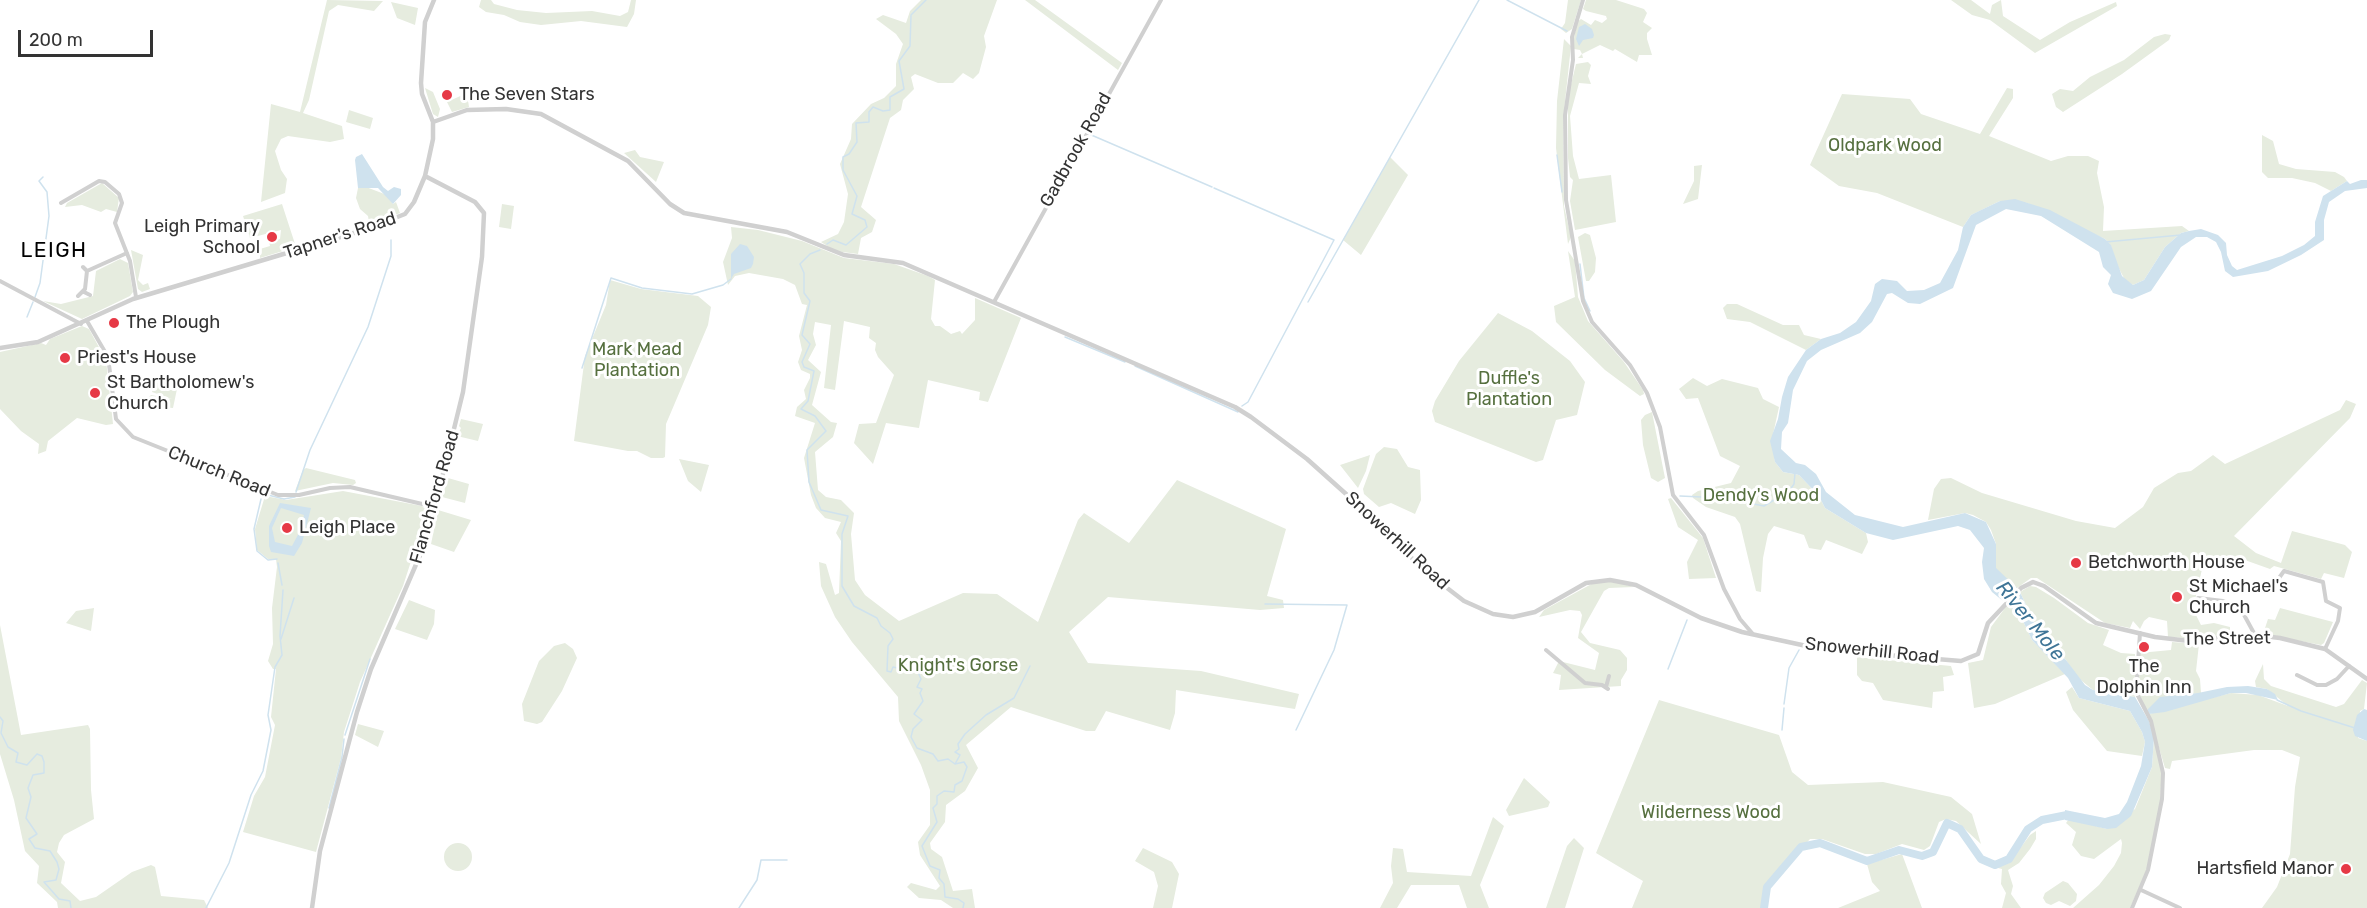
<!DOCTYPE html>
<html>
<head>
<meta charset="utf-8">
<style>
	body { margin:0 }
	#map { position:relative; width:2367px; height:908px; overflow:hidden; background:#fff; font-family:Rubik,sans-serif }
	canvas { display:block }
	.scale { position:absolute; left:18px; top:30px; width:135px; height:27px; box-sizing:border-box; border:3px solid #333; border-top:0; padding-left:8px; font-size:18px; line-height:21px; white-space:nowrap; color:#333; -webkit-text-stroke:4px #fff; paint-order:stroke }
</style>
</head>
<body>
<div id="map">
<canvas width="2367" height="908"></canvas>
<div class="scale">200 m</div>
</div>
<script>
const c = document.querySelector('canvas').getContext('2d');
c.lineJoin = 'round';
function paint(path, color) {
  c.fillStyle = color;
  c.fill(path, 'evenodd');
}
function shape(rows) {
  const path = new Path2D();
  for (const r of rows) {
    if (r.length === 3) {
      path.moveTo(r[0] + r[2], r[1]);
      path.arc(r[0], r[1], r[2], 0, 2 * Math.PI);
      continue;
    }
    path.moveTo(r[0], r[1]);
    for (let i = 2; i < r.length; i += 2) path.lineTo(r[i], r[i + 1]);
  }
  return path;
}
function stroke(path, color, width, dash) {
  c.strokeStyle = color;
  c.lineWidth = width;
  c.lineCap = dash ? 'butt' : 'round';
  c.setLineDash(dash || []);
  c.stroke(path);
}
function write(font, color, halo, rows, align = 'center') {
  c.font = font + ' Rubik,sans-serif';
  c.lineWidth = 6;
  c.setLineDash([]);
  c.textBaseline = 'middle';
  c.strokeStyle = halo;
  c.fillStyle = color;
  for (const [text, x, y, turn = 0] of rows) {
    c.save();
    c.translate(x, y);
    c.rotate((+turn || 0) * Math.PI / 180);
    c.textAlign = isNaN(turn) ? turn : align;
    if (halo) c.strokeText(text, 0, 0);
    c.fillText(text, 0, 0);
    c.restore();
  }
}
paint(shape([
	[327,0,383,1,374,11,338,5,329,11,309,100,303,113,342,126,344,139,330,142,288,136,281,139,275,151,281,170,287,179,285,193,261,202,271,104,300,112],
	[481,0,491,0,494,4,517,10,546,13,592,11,620,16,628,12,631,0,636,0,634,14,627,27,581,21,541,25,520,22,504,15,486,12,479,7],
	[921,0,997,0,984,36,986,47,979,73,973,79,963,73,953,83,938,83,915,74,911,77,914,89,903,100,901,110,890,118,861,207,876,220,872,232,861,238,858,254,835,251,821,242,838,234,844,222,848,194,840,164,851,139,852,124,871,104,884,98,896,86,896,64,903,44,896,34,876,19,883,15,906,23,910,11],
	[1025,0,1035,0,1122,63,1118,70],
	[1568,0,1581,0,1572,29,1566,33,1561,29,1565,23],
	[1586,0,1616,0,1644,9,1647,13,1643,22,1652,28,1647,33,1647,39,1652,55,1639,55,1637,62,1615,49,1613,51,1600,45,1582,54,1583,58,1578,58,1582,54,1580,50,1574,49,1574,38,1577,22,1581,19,1591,25,1595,20,1602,23,1607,19,1606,16,1586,11,1583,9],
	[1951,0,1971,0,1990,14,1992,5,2001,0,2003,16,2040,40,2070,22,2116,2,2117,6,2035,53,1990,20,1972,15],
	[391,2,418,8,415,25,397,18],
	[2165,34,2171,35,2169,40,2122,74,2063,112,2056,107,2052,94,2060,89,2073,91,2090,77,2124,60,2154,37],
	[1564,39,1571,46,1563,120,1564,206,1571,237,1568,244,1556,148,1557,101],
	[1588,62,1591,65,1588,76,1591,84,1579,83,1570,116,1573,156,1579,179,1611,175,1616,222,1575,230,1570,201,1573,180,1570,177,1568,158,1568,97,1576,64],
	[425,88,433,92,440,109,438,117,433,114],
	[2007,88,2013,89,2013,98,1989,136,2051,161,2068,156,2088,156,2099,161,2097,173,2104,207,2103,231,2182,226,2189,231,2181,233,2165,247,2144,280,2133,285,2125,280,2115,261,2111,246,2105,239,2027,203,2000,201,1971,215,1963,227,1877,193,1839,186,1810,165,1842,94,1910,99,1921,114,1980,134],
	[467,93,469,107,452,112,447,102],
	[349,110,373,118,370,129,346,122],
	[2262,135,2273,141,2279,164,2296,169,2335,172,2344,177,2347,181,2331,191,2315,183,2292,178,2268,178,2262,172],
	[635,150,640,157,664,162,656,182,624,153],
	[1390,157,1408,175,1361,255,1343,240],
	[1702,165,1698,199,1683,204,1694,181,1694,166],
	[102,183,119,198,117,212,106,209,101,212,82,205,65,207,67,203],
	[366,187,387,195,393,204,396,202,400,213,374,224,369,222,368,216,360,209,356,198,358,188],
	[282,204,296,247,260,258,260,249,270,246,269,242,280,239,281,230,250,238,243,216],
	[502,204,514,206,511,229,499,227],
	[731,227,758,230,802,241,844,258,894,264,928,276,935,280,931,319,935,326,940,326,951,334,960,331,962,334,975,320,975,298,1021,318,988,402,979,400,980,392,928,380,919,428,886,423,873,464,854,443,859,424,876,423,894,375,878,357,875,350,876,343,869,338,870,327,844,321,835,390,824,388,831,325,815,322,813,334,816,345,808,360,821,372,812,405,831,422,837,423,833,437,815,452,818,490,826,497,841,500,854,513,851,534,855,580,865,595,899,621,963,593,997,594,1038,622,1078,520,1084,513,1129,543,1177,480,1286,529,1267,596,1283,600,1284,608,1260,610,1108,597,1069,632,1088,663,1201,671,1299,694,1295,709,1176,690,1175,713,1170,730,1106,711,1095,731,1086,731,1011,707,966,745,978,768,965,791,946,805,945,822,930,843,931,849,942,857,953,891,972,889,975,908,953,908,941,900,919,898,907,887,911,883,936,890,940,886,920,855,918,842,930,825,930,790,921,765,899,721,898,697,852,642,835,617,821,586,819,562,826,564,835,595,839,593,841,541,836,533,841,522,825,518,816,508,811,495,804,458,815,423,795,416,797,407,806,399,804,390,810,378,810,374,801,370,798,362,802,350,799,336,807,305,802,304,795,285,783,279,749,273,735,276,728,285,723,262,732,238],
	[1585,233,1590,235,1596,258,1595,272,1589,281,1586,281,1578,237],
	[131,250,143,255,138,280,143,285,148,283,150,289,142,292,138,289],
	[1568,251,1575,261,1578,297,1588,321,1624,362,1643,390,1644,394,1640,396,1605,370,1556,322,1554,306,1575,297],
	[120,259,128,263,133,292,130,296,82,319,43,301,61,304,93,296,96,271],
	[610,280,641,289,698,296,711,307,708,325,666,424,665,457,663,458,651,458,637,451,628,451,574,441,585,356,606,305],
	[1727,304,1737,304,1783,325,1799,325,1804,335,1821,339,1806,350,1750,322,1727,319,1723,308],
	[1498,313,1532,331,1570,361,1585,382,1577,415,1556,420,1543,460,1536,462,1435,422,1432,411,1435,401,1459,361],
	[82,326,89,329,106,360,113,424,106,425,77,418,48,441,46,451,38,454,39,444,21,431,0,409,0,352,41,343,46,345,50,339],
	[1693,378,1707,386,1722,379,1758,388,1763,399,1779,407,1772,439,1775,462,1783,472,1799,475,1819,496,1825,508,1866,533,1868,542,1862,554,1826,540,1821,550,1809,548,1804,535,1774,526,1768,534,1763,558,1761,592,1756,591,1740,524,1735,517,1706,507,1693,498,1692,495,1698,491,1731,483,1740,466,1720,456,1698,398,1686,399,1679,389],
	[155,382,177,389,173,408,148,406,148,398,151,395,172,399,152,392],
	[2346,400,2356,404,2350,418,2234,536,2256,553,2281,563,2292,531,2345,545,2352,552,2344,578,2324,573,2321,579,2274,566,2270,569,2242,559,2228,563,2205,556,2192,613,2196,615,2201,625,2214,623,2230,627,2230,636,2198,639,2168,637,2167,621,2149,617,2144,621,2140,629,2133,621,2130,628,2105,623,2037,578,2031,578,2017,588,2002,577,1995,568,1996,544,1991,530,1986,522,1973,515,1965,513,1928,520,1934,489,1941,479,1951,478,1982,493,2076,521,2115,528,2143,507,2154,488,2178,473,2191,471,2213,455,2225,464,2340,410],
	[1652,412,1665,478,1658,482,1651,478,1643,445,1641,420,1645,415],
	[461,419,483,424,478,441,457,436,461,428,459,426],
	[1384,447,1397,449,1408,467,1420,470,1421,500,1415,514,1391,503,1379,507,1364,494,1363,489,1376,454],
	[1370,455,1366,471,1358,488,1340,465],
	[679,459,709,465,701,492,688,481],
	[306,468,355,480,356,483,353,485,333,483,295,491,303,470],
	[448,478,469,484,465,503,442,497],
	[343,491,422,506,426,510,426,515,403,586,360,682,344,732,341,758,316,852,243,832,254,796,265,777,275,725,271,717,276,669,273,669,268,661,273,644,272,608,277,567,276,559,268,559,257,550,255,529,265,496,286,500],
	[1671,498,1703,538,1716,578,1689,579,1687,562,1698,540,1678,527,1668,499],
	[438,510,471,520,454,552,431,544],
	[1597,581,1611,581,1634,587,1609,588,1604,591,1581,632,1590,643,1620,650,1627,658,1627,670,1621,680,1621,686,1559,690,1561,675,1553,673,1559,661,1595,670,1599,653,1578,638,1582,615,1580,611,1570,610,1539,617,1544,610],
	[2030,586,2036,587,2054,598,2088,623,2109,630,2103,645,2121,653,2135,654,2135,697,2093,690,2077,677,2066,660,2039,632,2020,592],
	[409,600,435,610,434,624,427,640,395,629],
	[2008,604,2023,621,2032,640,2065,674,1995,704,1974,708,1968,663,1983,660,1991,627],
	[94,608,91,631,66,623,76,611],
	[2280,608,2333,622,2324,643,2321,645,2263,634,2268,619,2275,620],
	[0,625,21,735,88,725,90,729,91,790,94,819,64,835,59,843,57,852,65,862,61,883,80,901,96,897,132,872,151,865,155,867,161,896,204,900,208,908,58,908,57,902,37,883,39,866,25,851,14,800,0,754],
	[2172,642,2199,644,2196,671,2200,679,2201,693,2174,696,2147,710,2138,694,2139,653,2171,650],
	[565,643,573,649,577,658,562,691,542,722,537,724,524,721,522,704,539,661,554,646],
	[1857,657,1951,666,1954,675,1943,677,1944,691,1933,692,1932,708,1883,700,1873,683,1862,681,1857,675],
	[2263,664,2264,679,2271,686,2336,707,2344,704,2362,680,2367,683,2364,709,2360,711,2358,738,2367,741,2367,908,2262,908,2277,887,2290,854,2295,787,2300,757,2282,750,2254,750,2172,761,2170,769,2165,768,2149,714,2231,693,2258,695,2288,706,2267,689,2256,687,2255,681],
	[2072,687,2079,698,2130,711,2142,732,2145,742,2142,756,2107,751,2073,710,2066,692],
	[1659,700,1779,735,1792,772,1808,785,1883,782,1951,797,1972,814,1981,844,1956,821,1946,819,1939,822,1930,846,1924,850,1902,844,1876,854,1865,854,1822,839,1810,839,1768,887,1764,908,1632,908,1643,881,1596,853],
	[358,724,384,731,378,747,355,735],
	[2154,737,2162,767,2160,802,2148,867,2130,908,2073,908,2099,885,2114,866,2121,853,2122,843,2121,839,2094,859,2081,856,2072,845,2076,832,2066,823,2069,819,2107,829,2135,809,2152,767],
	[1524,778,1550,802,1548,807,1509,816,1506,810],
	[1493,817,1504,826,1480,885,1489,908,1467,908,1459,885,1411,885,1397,908,1380,908,1393,883,1391,866,1393,848,1403,849,1407,872,1471,876],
	[2036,831,2036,839,2030,849,2019,863,2008,870,2013,886,2011,894,2021,908,2002,908,2006,893,2001,884,2002,869,1994,867,2009,863,2030,835],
	[1574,838,1584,848,1565,908,1546,908,1567,846],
	[458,857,14],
	[1143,848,1172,862,1179,874,1172,908,1153,908,1158,886,1154,872,1135,861],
	[1902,854,1922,908,1838,908,1880,891,1872,882,1867,864],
	[2063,881,2068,883,2077,894,2076,901,2070,906,2059,901,2051,905,2046,903,2043,898,2045,893]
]), '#e6ecdf');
paint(shape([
	[1585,24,1592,29,1594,35,1593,38,1583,40,1579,46,1576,39,1579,27],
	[362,154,383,187,388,191,394,187,401,189,401,195,393,204,378,188,358,188,355,160,356,157],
	[2361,180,2367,180,2367,188,2345,191,2329,202,2324,220,2324,240,2301,255,2268,271,2233,277,2225,271,2221,252,2216,242,2207,237,2196,237,2181,247,2151,291,2132,299,2113,293,2108,284,2111,275,2103,267,2099,252,2041,216,2006,209,1976,225,1953,288,1920,304,1908,303,1892,293,1887,294,1872,322,1860,333,1821,350,1807,361,1793,390,1788,423,1782,432,1781,449,1796,463,1805,465,1816,474,1826,492,1855,515,1903,527,1965,513,1986,522,1996,544,1996,568,2017,588,2003,601,1992,592,1984,579,1982,562,1984,548,1970,530,1958,526,1893,540,1866,533,1825,508,1819,496,1799,475,1783,472,1775,462,1770,441,1778,419,1782,397,1788,377,1806,350,1821,339,1840,333,1856,322,1871,301,1875,284,1882,279,1897,281,1907,291,1924,290,1940,283,1958,250,1963,227,1971,215,1979,211,2000,201,2015,199,2050,210,2105,239,2111,245,2122,276,2133,285,2144,280,2165,247,2181,233,2189,231,2201,229,2218,235,2226,243,2227,255,2232,266,2237,270,2282,256,2304,245,2315,236,2315,222,2323,196,2347,181,2350,184],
	[740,244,747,246,754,257,753,264,751,268,734,274,731,279,731,254],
	[280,503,311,508,302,543,294,556,271,552,269,546,269,526],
	[281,508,304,515,300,531,292,546,275,542,272,528],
	[2020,592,2039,633,2066,660,2085,685,2093,690,2135,697,2149,721,2154,737,2152,767,2131,816,2116,828,2107,829,2065,820,2065,810,2105,818,2119,814,2127,802,2141,766,2145,742,2142,732,2130,711,2079,698,2068,678,2032,640,2023,621,2008,604],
	[2227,687,2248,686,2267,689,2275,694,2278,700,2246,693,2231,693,2165,712,2149,714,2147,710,2160,697,2198,693],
	[2364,709,2367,710,2367,741,2355,736,2353,730,2357,715]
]), '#cfe2ee');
stroke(shape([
	[1507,0,1567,31],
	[1089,134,1212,187],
	[1557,155,1562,192],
	[1214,188,1334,240,1248,402,1242,406],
	[2105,242,2181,235],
	[827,244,833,240,846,245,867,227,865,220,852,214,857,196,843,170,843,157,849,154,857,142,856,123,869,122,869,112,873,107,883,111,890,110,890,97,904,89,899,61,910,46,911,15,926,0],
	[820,250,810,254,800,264,804,273,804,293,810,301,802,335,810,344,802,362,804,367,814,371,808,401,801,409,815,416,826,431,807,450,809,482,821,510,848,516,842,534,842,586,854,606,877,618,881,626,890,633,893,639,888,646,887,671,891,672,893,667,902,669,908,663,915,665,921,679,917,687,922,689,920,693,923,701,914,714,922,720,913,729,911,737,917,748,933,754,938,761,948,759,955,764,964,762,967,767,962,781,955,785,954,792,944,791,937,796,937,804,933,808,937,822,922,846,930,866,940,870,939,878,944,884,945,897,958,899,964,903,963,908],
	[1580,264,1584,298,1590,311],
	[35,297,40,283,49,216,47,192,39,181,43,177],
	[1308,302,1479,0],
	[27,317,33,302],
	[1065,337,1125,362],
	[1135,366,1238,412],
	[582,368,611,278,642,288,692,294,723,285,731,279],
	[296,492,310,450,368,327,391,256,391,240],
	[1680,496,1723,498,1764,506,1789,491,1794,484,1795,473],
	[263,497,264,494,284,499,295,497],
	[261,499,254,529,257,551,268,560,277,559],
	[278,563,282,585],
	[1265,604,1347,605,1334,650,1296,730],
	[281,639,294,598],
	[1668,669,1687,620],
	[2277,700,2301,711,2355,728],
	[1784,704,1789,668,1799,650],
	[0,717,3,721,1,733,8,747,18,753,16,762,27,765,37,754,42,756,44,762,44,773,33,775,28,788,31,797,26,818,37,834,29,839,35,848,50,851,57,862,59,869,56,880,44,882,59,899,70,901,71,908],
	[1782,730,1784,708],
	[345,735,370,659],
	[955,764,960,755,955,752,959,749,958,744,965,734,986,715,1014,698,1030,666],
	[329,808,342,757,344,739],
	[206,908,229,863,251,795,263,771,271,730,268,715,275,667,282,655,280,636,283,590],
	[739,908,757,880,761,860,787,860]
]), '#cfe2ee', 1.5);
stroke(shape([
	[1764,908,1767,887,1801,847,1820,843,1867,861,1899,850,1922,856,1933,852,1947,823,1960,829,1981,859,1995,865,2009,859,2028,829,2042,820,2067,815,2076,818]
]), '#cfe2ee', 8);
stroke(shape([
	[1583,0,1572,37,1573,60,1565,115,1566,200,1583,301,1592,322,1630,365,1647,393,1660,427,1673,495,1704,535,1724,589,1740,619,1752,633],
	[61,203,99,181,105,182,119,194,122,203,115,223,130,261,136,297],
	[87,271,127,253],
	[0,281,81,324],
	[84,292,90,295],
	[78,296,85,289,87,271,83,267],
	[994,302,1161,0],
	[87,321,108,357,116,419,133,437,278,495,299,495,330,488,350,487,435,507],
	[2279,578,2284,571,2323,582,2326,601,2340,608,2338,621,2325,649],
	[2198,598,2223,601,2233,605,2243,613,2255,635],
	[1546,650,1585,683,1602,685,1608,689],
	[2297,675,2317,685,2326,685,2337,679,2349,666],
	[1606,687,1609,676],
	[2141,890,2180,908],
	[2132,908,2148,870,2162,799,2163,773,2151,721,2136,692,2140,633]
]), '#d0d0d0', 4);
stroke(shape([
	[433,122,467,110,506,109,541,114,628,161,670,204,684,213,787,232,844,255,903,263,1235,407,1251,417,1307,459,1355,502,1425,571,1464,601,1493,614,1513,617,1535,612,1586,583,1610,580,1636,585,1701,618,1742,632,1825,650,1961,661,1978,654,1988,623,2021,588,2033,582,2044,586,2096,623,2155,637,2189,641,2255,635,2280,638,2325,649,2367,679],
	[0,348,38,342,133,299,367,229,405,214,414,202,425,176,433,139,433,122,422,94,421,83,425,22,434,0],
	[312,908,320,851,357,712,371,669,427,539,463,392,482,257,484,213,475,202,425,176]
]), '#d0d0d0', 4.5);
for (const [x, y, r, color] of [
	[447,95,6,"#e63946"],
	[272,237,6,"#e63946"],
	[114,323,6,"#e63946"],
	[65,358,6,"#e63946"],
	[95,393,6,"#e63946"],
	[287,528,6,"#e63946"],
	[2076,563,6,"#e63946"],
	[2177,597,6,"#e63946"],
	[2144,647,6,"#e63946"],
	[2346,869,6,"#e63946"]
]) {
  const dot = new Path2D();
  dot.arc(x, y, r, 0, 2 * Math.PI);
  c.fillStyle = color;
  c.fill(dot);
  stroke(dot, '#fff', 2);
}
write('18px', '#333', '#fff', [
	["The Seven Stars",459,95],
	["Leigh Primary",260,227,"right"],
	["School",260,248,"right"],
	["The Plough",126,323],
	["Priest's House",77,358],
	["St Bartholomew's",107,383],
	["Church",107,404],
	["Leigh Place",299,528],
	["Betchworth House",2088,563],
	["St Michael's",2189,587],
	["Church",2189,608],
	["The",2144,667,"center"],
	["Dolphin Inn",2144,688,"center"],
	["Hartsfield Manor",2334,869,"right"]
], 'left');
write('18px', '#56703f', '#fff', [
	["Oldpark Wood",1885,146],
	["Mark Mead",637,350],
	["Plantation",637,371],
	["Duffle's",1509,379],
	["Plantation",1509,400],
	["Dendy's Wood",1761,496],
	["Knight's Gorse",958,666],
	["Wilderness Wood",1711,813]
]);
write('18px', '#333', '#fff', [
	["Gadbrook Road",1076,150,-61],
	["Tapner's Road",340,236,-18],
	["Church Road",219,472,22],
	["Flanchford Road",435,497,-74],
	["Snowerhill Road",1397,541,43],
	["The Street",2227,639,-1],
	["Snowerhill Road",1872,651,6]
]);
write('italic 20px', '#3f7597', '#fff', [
	["River Mole",2030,621,51]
]);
c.letterSpacing = '1.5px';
write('21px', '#000', '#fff', [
	["LEIGH",54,251]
]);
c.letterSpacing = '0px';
</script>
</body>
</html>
